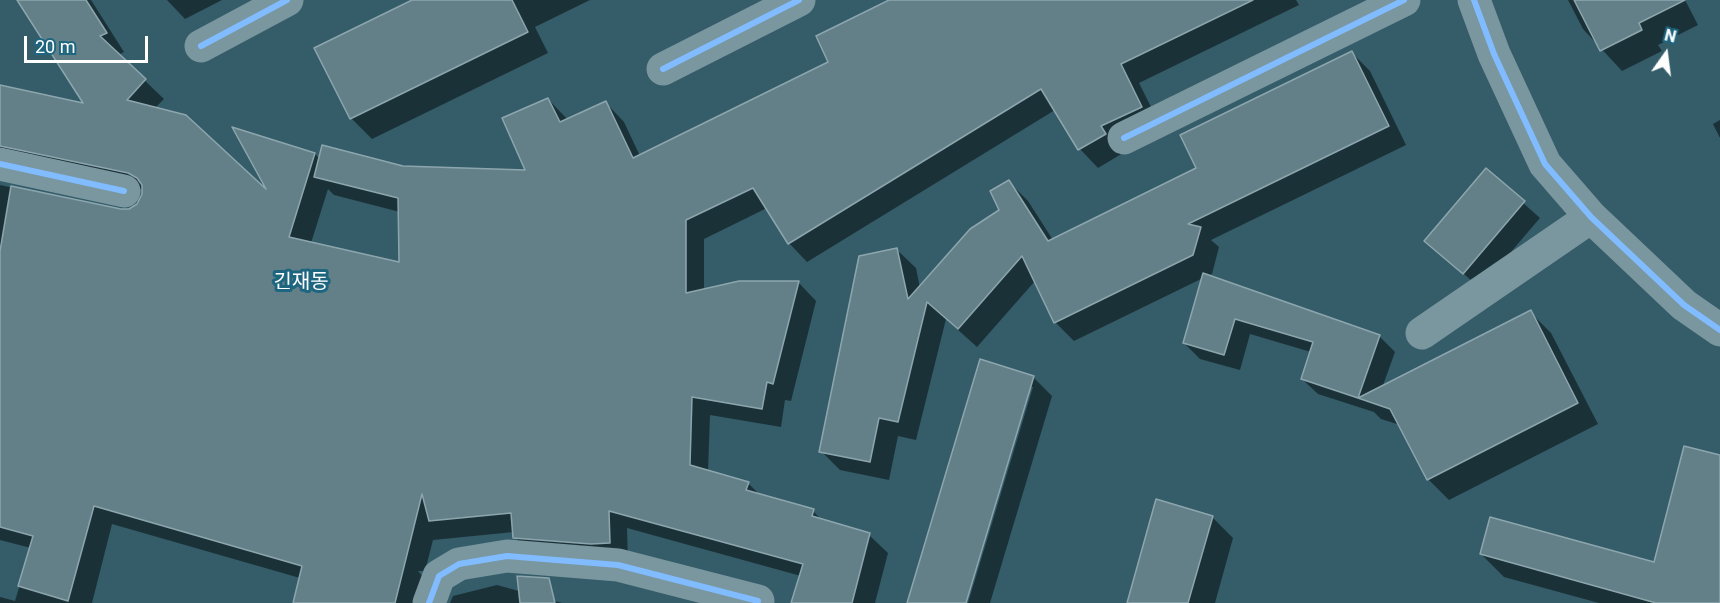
<!DOCTYPE html>
<html>
<head>
<meta charset="utf-8">
<style>
	body { margin:0 }
	#map { position:relative; width:1720px; height:603px; overflow:hidden; background:#345c69; font-family:Roboto,sans-serif }
	canvas { display:block }
	.north { position:absolute; left:1636px; top:24px; width:60px; height:60px; -webkit-text-stroke:4px #1e667f; paint-order:stroke; rotate:14deg; font-size:16px; font-weight:700; line-height:24px; text-align:center; color:#fff }
	.north::after { content:''; display:block; margin:auto; width:21px; height:27px; background:#fff; clip-path:polygon(50% 0,100% 100%,50% 72%,0 100%) }
	.scale { position:absolute; left:24px; top:36px; width:124px; height:27px; box-sizing:border-box; border:3px solid #fff; border-top:0; padding-left:8px; font-size:18px; line-height:21px; white-space:nowrap; color:#fff; -webkit-text-stroke:4px #1e667f; paint-order:stroke }
</style>
</head>
<body>
<div id="map">
<canvas width="1720" height="603"></canvas>
<div class="north">N</div>
<div class="scale">20 m</div>
</div>
<script>
const c = document.querySelector('canvas').getContext('2d');
c.lineJoin = 'round';
function paint(path, color) {
  c.fillStyle = color;
  c.fill(path, 'evenodd');
}
function shape(rows) {
  const path = new Path2D();
  for (const r of rows) {
    path.moveTo(r[0], r[1]);
    for (let i = 2; i < r.length; i += 2) path.lineTo(r[i], r[i + 1]);
  }
  return path;
}
function stroke(path, color, width, dash) {
  c.strokeStyle = color;
  c.lineWidth = width;
  c.lineCap = dash ? 'butt' : 'round';
  c.setLineDash(dash || []);
  c.stroke(path);
}
function write(font, color, halo, rows, align = 'center') {
  c.font = font + ' Roboto,"Noto Sans KR",sans-serif';
  c.lineWidth = 6;
  c.setLineDash([]);
  c.textBaseline = 'middle';
  c.strokeStyle = halo;
  c.fillStyle = color;
  for (const [text, x, y, turn = 0] of rows) {
    c.save();
    c.translate(x, y);
    c.rotate((+turn || 0) * Math.PI / 180);
    c.textAlign = isNaN(turn) ? turn : align;
    if (halo) c.strokeText(text, 0, 0);
    c.fillText(text, 0, 0);
    c.restore();
  }
}
paint(shape([
	[19,0,91,0,124,52,118,55,164,99,154,109,270,195,315,154,320,159,403,168,527,171,548,99,568,120,606,103,624,122,640,156,830,62,892,0,1296,0,1299,5,1139,83,1160,125,1123,153,1098,168,1080,149,1055,110,807,262,789,243,767,208,704,239,704,290,798,282,816,301,791,401,785,400,781,427,710,415,708,472,748,483,761,496,813,511,824,522,869,535,888,553,875,603,793,603,801,576,627,528,628,561,534,556,515,537,514,532,433,540,425,571,418,571,424,578,418,603,294,603,300,578,112,524,92,603,0,603,0,597,15,601,31,548,0,540,0,185,120,211,130,210,139,205,144,190,24,164,0,166,0,91,86,106],
	[328,189,334,195,400,212,400,264,311,243],
	[167,0,222,0,185,19],
	[416,0,590,0,535,27,548,53,372,139,351,118,316,49],
	[1568,0,1685,0,1698,25,1658,45,1662,51,1622,71,1583,29],
	[1352,53,1370,71,1406,145,1211,240,1219,247,1212,274,1207,276,1379,336,1395,352,1382,388,1530,312,1551,333,1598,424,1449,500,1428,479,1400,425,1381,419,1374,412,1318,394,1302,379,1311,352,1250,334,1240,370,1200,359,1184,343,1203,278,1074,341,1055,322,1035,281,977,347,946,319,916,440,898,436,889,480,840,470,821,451,897,250,916,268,920,288,1001,211,1009,182,1028,201,1053,240,1198,169],
	[1720,120,1720,138,1713,124],
	[1486,170,1540,218,1480,288,1426,241],
	[1033,377,1052,396,990,603,968,603,1033,387,1029,387,965,603,908,603],
	[1720,456,1720,603,1599,603,1504,577,1481,554,1655,564],
	[1212,517,1233,538,1215,603,1128,603],
	[497,585,562,603,450,603,453,596]
]), '#0007');
const building = shape([
	[17,0,86,0,107,33,100,36,146,79,127,100,186,115,266,189,232,127,315,153,289,237,399,262,398,198,314,177,322,145,403,166,525,170,502,118,548,98,560,122,606,101,633,158,828,62,816,36,889,0,1253,0,1121,64,1142,107,1101,126,1106,134,1078,150,1041,89,788,244,753,188,686,220,686,293,739,281,799,281,773,384,767,382,762,409,692,397,690,465,749,482,746,490,814,509,812,516,870,533,852,603,791,603,803,564,609,511,610,543,591,544,513,538,511,513,429,521,422,494,395,603,293,603,302,566,94,506,68,601,18,586,33,536,0,527,0,251,11,186,121,209,129,209,137,204,142,194,142,185,137,178,128,173,0,146,0,85,83,103,17,0],
	[412,0,512,0,528,32,350,119,314,48,412,0],
	[1574,0,1685,0,1639,23,1642,30,1600,51,1574,0],
	[1352,51,1389,126,1188,224,1201,227,1193,255,1054,323,1022,256,958,329,927,302,898,422,879,418,870,462,819,452,859,256,897,248,908,299,970,229,999,210,990,191,1009,180,1048,241,1196,168,1180,135,1352,51],
	[1486,168,1525,201,1463,274,1424,241,1486,168],
	[1203,273,1380,335,1358,398,1301,379,1313,342,1235,319,1224,355,1183,343,1203,273],
	[1531,310,1578,403,1427,480,1390,409,1358,398,1531,310],
	[980,359,1034,376,966,603,907,603,980,359],
	[1684,446,1720,455,1720,603,1656,603,1480,554,1490,517,1654,562,1684,446],
	[1156,499,1213,516,1188,603,1127,603,1156,499],
	[517,576,549,578,555,603,520,603,517,576]
]);
paint(building, '#638089');
stroke(building, '#8da6ae', 1.5);
stroke(shape([
	[1474,0,1494,54,1545,164,1591,217,1684,305,1720,330],
	[201,46,287,0],
	[663,69,799,0],
	[1124,138,1404,0],
	[0,164,124,191],
	[1422,333,1591,217],
	[429,603,439,576,459,564,507,556,618,565,758,601]
]), '#7a969f', 33);
stroke(shape([
	[1474,0,1494,54,1545,164,1591,217,1684,305,1720,330],
	[201,46,287,0],
	[663,69,799,0],
	[1124,138,1404,0],
	[0,164,124,191],
	[429,603,439,576,459,564,507,556,618,565,758,601]
]), '#80bcff', 6);
write('20px', '#fff', '#1e667f', [
	["긴재동",301,283]
]);
</script>
</body>
</html>
